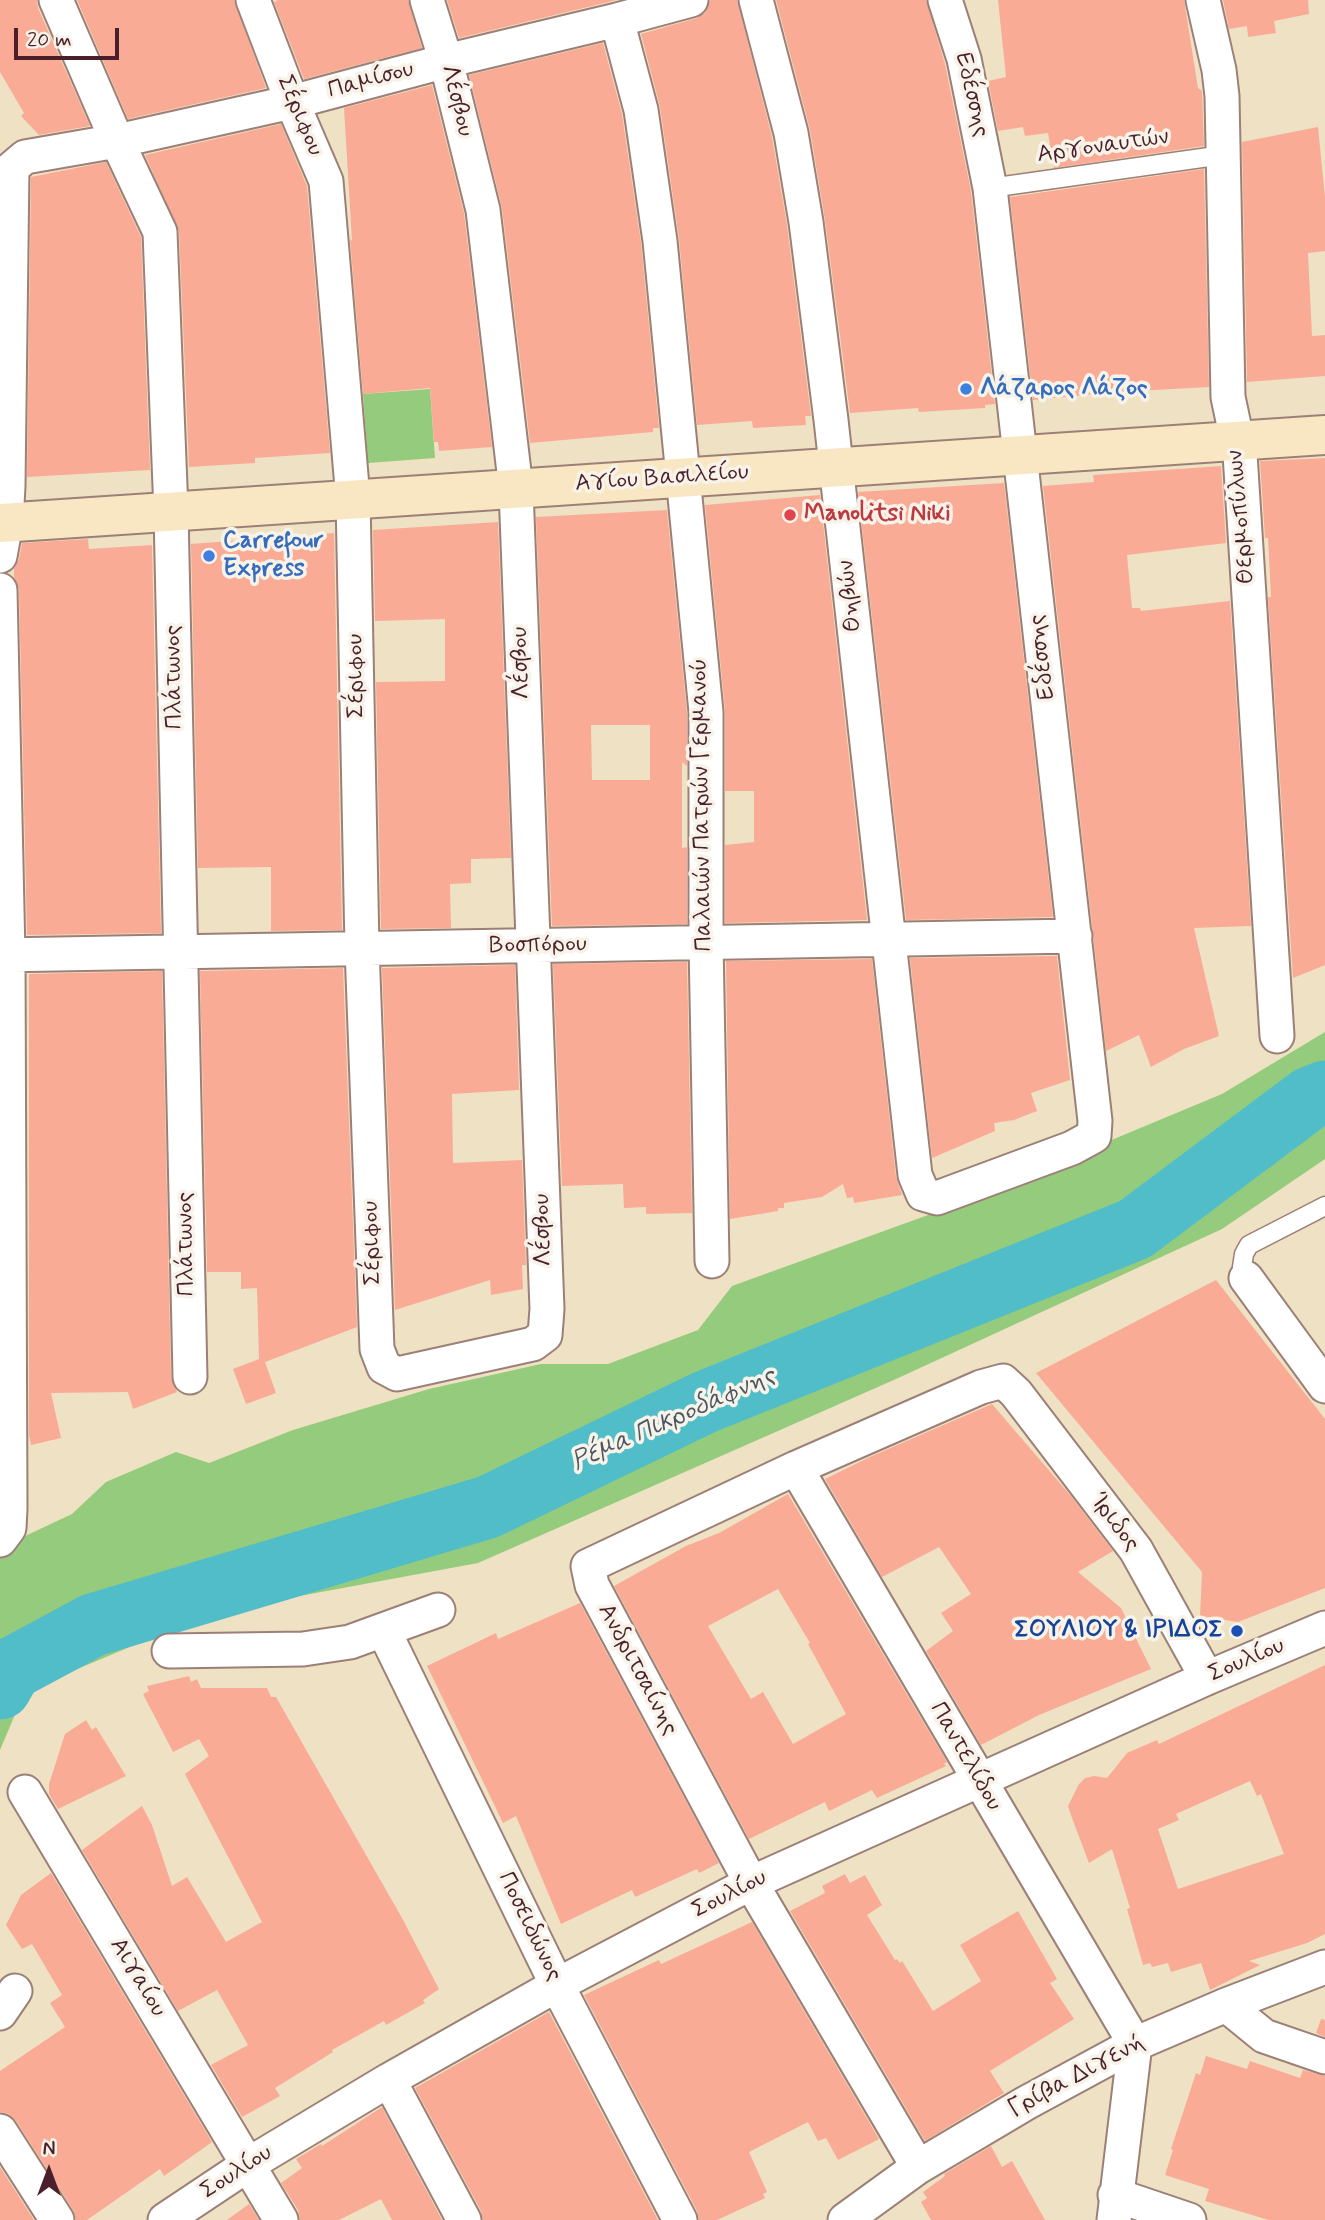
<!DOCTYPE html>
<html>
<head>
<meta charset="utf-8">
<style>
	body { margin:0 }
	#map { position:relative; width:1325px; height:2220px; overflow:hidden; background:#efe1c3; font-family:Mynerve,sans-serif }
	canvas { display:block }
	.north { position:absolute; left:14px; top:2136px; width:70px; height:70px; -webkit-text-stroke:5px #f7f3e8; paint-order:stroke; rotate:0deg; font-size:19px; font-weight:700; line-height:28px; text-align:center; color:#4a1f2b }
	.north::after { content:''; display:block; margin:auto; width:24px; height:32px; background:#4a1f2b; clip-path:polygon(50% 0,100% 100%,50% 72%,0 100%) }
	.scale { position:absolute; left:14px; top:28px; width:105px; height:32px; box-sizing:border-box; border:4px solid #4a1f2b; border-top:0; padding-left:9px; font-size:21px; line-height:24px; white-space:nowrap; color:#4a1f2b; -webkit-text-stroke:5px #f7f3e8; paint-order:stroke }
</style>
</head>
<body>
<div id="map">
<canvas width="1325" height="2220"></canvas>
<div class="north">N</div>
<div class="scale">20 m</div>
</div>
<script>
const c = document.querySelector('canvas').getContext('2d');
c.lineJoin = 'round';
function paint(path, color) {
  c.fillStyle = color;
  c.fill(path, 'evenodd');
}
function shape(rows) {
  const path = new Path2D();
  for (const r of rows) {
    path.moveTo(r[0], r[1]);
    for (let i = 2; i < r.length; i += 2) path.lineTo(r[i], r[i + 1]);
  }
  return path;
}
function stroke(path, color, width, dash) {
  c.strokeStyle = color;
  c.lineWidth = width;
  c.lineCap = dash ? 'butt' : 'round';
  c.setLineDash(dash || []);
  c.stroke(path);
}
function write(font, color, halo, rows, align = 'center') {
  c.font = font + ' Mynerve,sans-serif';
  c.lineWidth = 7;
  c.setLineDash([]);
  c.textBaseline = 'middle';
  c.strokeStyle = halo;
  c.fillStyle = color;
  for (const [text, x, y, turn = 0] of rows) {
    c.save();
    c.translate(x, y);
    c.rotate((+turn || 0) * Math.PI / 180);
    c.textAlign = isNaN(turn) ? turn : align;
    if (halo) c.strokeText(text, 0, 0);
    c.fillText(text, 0, 0);
    c.restore();
  }
}
paint(shape([
	[430,389,435,458,368,463,363,394],
	[1325,1032,1325,1159,1222,1229,896,1379,478,1563,213,1612,25,1691,0,1750,0,1553,23,1537,72,1514,106,1482,176,1452,209,1463,293,1430,429,1389,541,1364,608,1364,698,1330,732,1286,953,1206,1222,1094]
]), '#95cb7c');
stroke(shape([
	[0,1688,11,1669,93,1625,488,1507,705,1402,1135,1229,1310,1098,1325,1092]
]), '#50bdc9', 63);
paint(shape([
	[0,0,37,0,38,8,90,126,39,135,21,116,24,113,0,72],
	[77,0,234,0,266,88,128,119],
	[278,0,408,0,422,48,304,79,274,2],
	[447,0,617,0,459,38],
	[710,0,737,0,772,137,787,225,811,416,805,416,806,425,753,428,752,421,697,425,679,239,660,107,641,34,697,18,705,13],
	[776,0,926,0,945,64,971,191,995,404,985,405,985,408,919,412,918,408,850,413,825,220,810,130],
	[998,0,1184,0,1198,88,1202,91,1204,146,1054,168,1048,133,1025,136,1023,127,998,131,988,81,1006,77],
	[1223,0,1308,0,1309,14,1274,21,1276,33,1248,37,1247,26,1229,29],
	[603,43,622,114,641,243,659,428,653,428,653,432,530,443,502,208,469,75],
	[432,85,464,213,492,447,439,451,438,442,434,442,430,388,363,394,350,239,352,241,344,108],
	[281,124,307,186,330,453,255,458,255,463,189,467,179,231,145,155],
	[1318,127,1325,197,1325,251,1308,253,1312,336,1325,335,1325,376,1247,382,1242,142],
	[106,162,141,237,150,470,27,477,31,177],
	[1204,169,1209,387,1118,392,1033,400,1010,197],
	[1325,458,1325,965,1293,978,1268,597,1271,597,1268,538,1265,538,1260,461],
	[1221,466,1226,543,1127,555,1132,608,1140,608,1141,611,1230,601,1251,926,1194,928,1219,1036,1184,1049,1151,1067,1139,1035,1106,1051,1043,486,1094,482,1093,475],
	[1004,483,1053,917,906,920,858,492],
	[820,495,867,920,725,923,725,845,754,842,754,791,725,791,725,710,705,505],
	[667,510,687,713,687,766,682,762,682,848,687,847,687,924,552,926,536,517],
	[591,725,650,725,650,780,592,780],
	[498,522,511,858,471,859,471,883,450,884,451,928,381,929,376,682,445,681,445,619,375,621,373,530],
	[334,533,342,930,271,931,271,867,198,868,191,544],
	[88,539,89,549,152,545,161,933,27,935,19,590,14,578,14,569,19,559,22,543],
	[1057,956,1070,1080,1031,1093,1037,1111,1014,1120,994,1123,995,1131,932,1158,910,958],
	[872,959,896,1177,902,1195,854,1203,853,1197,847,1198,843,1184,822,1197,784,1203,784,1208,778,1208,778,1211,730,1219,726,961],
	[687,962,692,1213,646,1214,646,1207,624,1208,623,1184,562,1186,553,964],
	[515,965,519,1090,452,1094,453,1163,522,1160,526,1265,522,1265,523,1289,491,1295,490,1280,395,1310,382,968],
	[343,968,357,1327,265,1362,276,1393,246,1404,233,1369,259,1359,257,1288,241,1289,241,1272,207,1272,200,971],
	[162,971,171,1377,177,1392,133,1409,128,1392,51,1393,61,1438,31,1445,29,1435,29,974],
	[1216,1280,1325,1419,1325,1588,1238,1622,1200,1616,1202,1572,1036,1373],
	[992,1404,1071,1496,1113,1551,1078,1572,1121,1608,1151,1669,1039,1715,981,1745,926,1651,953,1631,941,1613,971,1594,939,1547,882,1577,825,1479,872,1456],
	[788,1494,947,1762,944,1764,946,1766,877,1798,872,1790,829,1811,825,1802,749,1839,614,1586,686,1546,719,1533],
	[778,1589,810,1643,808,1644,846,1714,793,1744,763,1692,751,1699,708,1626],
	[580,1603,719,1863,699,1873,697,1869,635,1897,632,1890,561,1924,516,1816,503,1823,427,1666,496,1633,498,1639],
	[1325,1665,1325,1934,1307,1943,1249,1961,1260,1965,1210,1990,1201,1963,1171,1972,1168,1963,1152,1967,1150,1963,1143,1965,1127,1909,1130,1908,1112,1849,1089,1863,1072,1818,1068,1806,1079,1784,1085,1778,1094,1776,1107,1778,1127,1753,1157,1740,1159,1744],
	[1250,1781,1257,1796,1261,1794,1284,1854,1178,1889,1158,1829,1179,1820,1176,1814],
	[189,1676,191,1682,197,1679,201,1688,267,1688,271,1697,276,1697,402,1918,439,1989,423,2000,425,2003,386,2025,384,2021,332,2050,333,2052,275,2088,280,2096,242,2117,211,2065,248,2045,217,1990,178,2011,82,1850,142,1806,152,1825,172,1886,187,1877,226,1942,262,1922,185,1774,209,1756,199,1739,173,1752,143,1694,149,1691,147,1686],
	[86,1720,92,1730,96,1727,126,1776,58,1809,49,1794,49,1784,65,1734],
	[51,1873,212,2142,164,2176,160,2169,87,2220,76,2220,73,2210,16,2121,9,2114,0,2112,0,2071,65,2027,50,2003,62,1995,32,1944,22,1949,6,1925,21,1895],
	[845,1874,850,1883,865,1875,882,1905,867,1915,895,1960,897,1959,900,1963,902,1961,933,2011,981,1981,960,1945,1018,1911,1057,1979,1050,1983,1074,2019,990,2071,1004,2093,925,2141,790,1911,825,1893,822,1886],
	[752,1922,879,2139,838,2160,826,2138,818,2141,808,2122,749,2152,767,2192,763,2194,765,2198,717,2220,699,2220,697,2211,584,1995,659,1960,661,1964],
	[549,2012,658,2220,483,2220,481,2211,415,2088],
	[1321,2019,1325,2020,1325,2037,1316,2033],
	[1206,2056,1247,2069,1250,2061,1300,2078,1303,2070,1325,2076,1325,2220,1269,2220,1205,2201,1209,2189,1165,2175,1173,2150,1171,2149,1196,2073,1200,2075],
	[382,2107,442,2220,392,2220,381,2199,339,2220,300,2220,298,2210,281,2183,302,2168,296,2159,321,2144,322,2146],
	[991,2146,1002,2167,1012,2161,1045,2220,931,2220,921,2202,927,2198,923,2192,945,2176,944,2174],
	[0,2167,34,2220,0,2220],
	[249,2204,259,2220,227,2220]
]), '#f9ab96');
const lane = shape([
	[990,188,1223,155],
	[1246,1278,1242,1267,1244,1254,1249,1245,1325,1206]
]);
const street = shape([
	[56,0,117,141,160,232,171,512,190,1377],
	[253,0,292,102,326,181,353,499,362,948,377,1349,384,1367,397,1374,533,1344,545,1335,547,1309,516,489,483,210,446,61,427,0],
	[756,0,791,133,806,222,831,420,915,1175,923,1194,937,1198,1072,1148,1094,1136,1095,1121,990,188,964,59,945,0],
	[1203,0,1219,70,1222,96,1228,397,1240,454,1277,1036],
	[617,20,641,110,660,241,703,681,706,712,706,943,712,1261],
	[0,556,6,523,8,486,12,168,25,157,117,141,292,102,446,61,617,20,691,0],
	[0,590,8,955,10,1509,9,1528,0,1540],
	[0,955,1075,936],
	[1246,1278,1325,1386],
	[796,1468,1135,2044,1114,2220],
	[384,1631,557,1985,680,2220],
	[169,1651,303,1649,350,1642,438,1610],
	[25,1792,281,2220],
	[1226,2005,1264,2036,1325,2057],
	[0,2013,15,1991],
	[389,2080,464,2220],
	[0,2131,57,2220],
	[918,2167,751,1883,592,1585,588,1566,796,1468,981,1387,1003,1381,1016,1393,1136,1550,1207,1678],
	[1115,2195,1189,2220],
	[165,2220,249,2164,389,2080,557,1985,751,1883,1207,1678,1325,1628],
	[845,2220,918,2167,1026,2103,1135,2044,1226,2005,1325,1967]
]);
const secondary = shape([
	[0,523,1325,435]
]);
stroke(lane, '#9c8077', 21);
stroke(street, '#9c8077', 37);
stroke(secondary, '#9c8077', 42);
stroke(lane, '#fff', 18);
stroke(street, '#fff', 33);
stroke(secondary, '#f9e7c3', 38);
for (const [x, y, r, color] of [
	[966,389,7,"#3f7fe0"],
	[790,515,7,"#e0444e"],
	[209,556,7,"#3f7fe0"],
	[1237,1631,7,"#1a4fb4"]
]) {
  const dot = new Path2D();
  dot.arc(x, y, r, 0, 2 * Math.PI);
  c.fillStyle = color;
  c.fill(dot);
  stroke(dot, '#f7f3e8', 2.5);
}
write('24px', '#4a1f2b', '#f7f3e8', [
	["Παμίσου",371,81,-15],
	["Εδέσσης",971,95,77],
	["Λέσβου",456,101,76],
	["Σέριφου",299,116,67],
	["Αργοναυτών",1103,147,-8],
	["Αγίου Βασιλείου",662,479,-4],
	["Θερμοπύλων",1242,517,-95],
	["Θηβών",851,596,-96],
	["Εδέσσης",1043,657,-97],
	["Λέσβου",522,663,-92],
	["Σέριφου",357,676,-91],
	["Πλάτωνος",175,677,-91],
	["Παλαιών Πατρών Γερμανού",703,805,-91],
	["Βοσπόρου",538,946,-1],
	["Λέσβου",544,1230,-92],
	["Σέριφου",373,1243,-92],
	["Πλάτωνος",187,1244,-91],
	["Ίριδος",1114,1523,53],
	["Σουλίου",1247,1661,-23],
	["Ανδριτσαίνης",637,1670,62],
	["Παντελίδου",965,1757,60],
	["Σουλίου",730,1895,-27],
	["Ποσειδώνος",529,1927,64],
	["Αιγαίου",137,1978,59],
	["Γρίβα Διγενή",1077,2077,-28],
	["Σουλίου",237,2173,-33]
]);
write('bold 24px', '#366cbe', '#f7f3e8', [
	["Λάζαρος Λάζος",980,389],
	["Carrefour",223,542],
	["Express",223,570]
], 'left');
write('bold 24px', '#be3a42', '#f7f3e8', [
	["Manolitsi Niki",804,515]
], 'left');
write('bold 24px', '#164399', '#f7f3e8', [
	["ΣΟΥΛΙΟΥ & ΙΡΙΔΟΣ",1223,1631]
], 'right');
write('italic 26px', '#4c5662', '#f7f3e8', [
	["Ρέμα Πικροδάφνης",674,1420,-24]
]);
</script>
</body>
</html>
